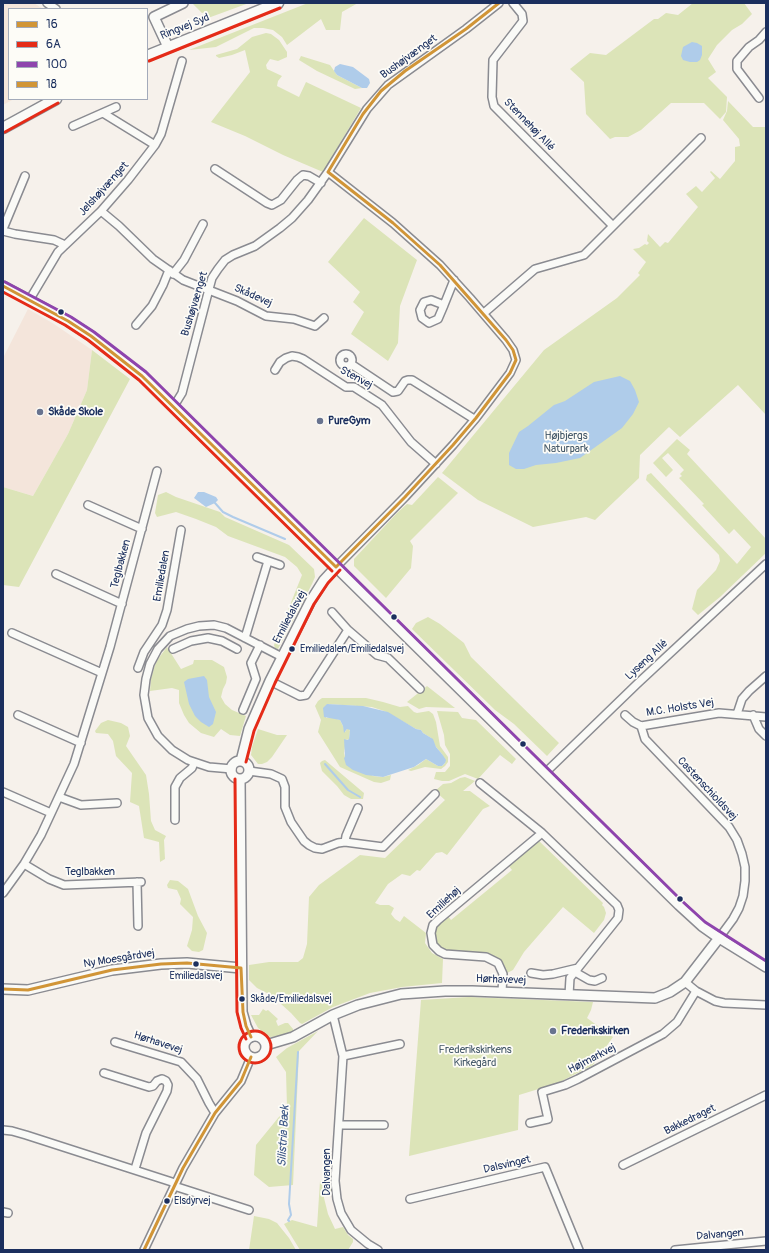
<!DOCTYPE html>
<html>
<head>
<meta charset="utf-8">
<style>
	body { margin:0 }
	#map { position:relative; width:769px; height:1253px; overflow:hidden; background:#f6f1eb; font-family:Pangolin,sans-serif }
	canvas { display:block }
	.frame { position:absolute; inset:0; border:4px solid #1b2f5e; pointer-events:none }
	.legend { position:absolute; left:8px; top:8px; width:140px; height:92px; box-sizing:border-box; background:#fdfcf7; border:1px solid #a3aaba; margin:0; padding:5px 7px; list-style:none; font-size:12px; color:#1b2f5e }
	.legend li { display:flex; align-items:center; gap:8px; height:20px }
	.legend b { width:20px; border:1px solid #a3aaba }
</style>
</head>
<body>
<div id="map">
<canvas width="769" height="1253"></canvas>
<div class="frame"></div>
<ul class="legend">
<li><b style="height:5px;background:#d19537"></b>16</li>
<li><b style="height:5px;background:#e52b18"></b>6A</li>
<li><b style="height:5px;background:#8e44ad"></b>100</li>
<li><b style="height:5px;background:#d19537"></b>18</li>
</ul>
</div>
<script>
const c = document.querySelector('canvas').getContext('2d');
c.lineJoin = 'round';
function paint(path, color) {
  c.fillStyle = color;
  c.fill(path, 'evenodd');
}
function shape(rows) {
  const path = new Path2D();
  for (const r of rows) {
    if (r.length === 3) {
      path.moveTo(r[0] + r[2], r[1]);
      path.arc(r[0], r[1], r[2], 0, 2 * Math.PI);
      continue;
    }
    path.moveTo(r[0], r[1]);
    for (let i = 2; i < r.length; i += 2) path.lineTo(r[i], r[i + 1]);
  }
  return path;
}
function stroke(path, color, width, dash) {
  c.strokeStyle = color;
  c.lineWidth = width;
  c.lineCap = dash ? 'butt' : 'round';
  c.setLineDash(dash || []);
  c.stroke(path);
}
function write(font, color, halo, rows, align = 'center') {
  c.font = font + ' Pangolin,sans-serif';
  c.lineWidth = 3.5;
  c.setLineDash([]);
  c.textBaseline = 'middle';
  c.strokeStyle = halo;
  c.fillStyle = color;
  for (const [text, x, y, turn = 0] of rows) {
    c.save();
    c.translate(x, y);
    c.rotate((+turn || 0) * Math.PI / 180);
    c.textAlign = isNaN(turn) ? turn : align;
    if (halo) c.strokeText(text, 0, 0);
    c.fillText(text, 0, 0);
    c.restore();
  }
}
paint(shape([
	[3,3,34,3,43,9,9,9,9,99,14,99,3,105],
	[28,309,54,324,92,350,87,390,68,434,33,496,3,487,3,358]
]), '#f4e5db');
paint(shape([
	[194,3,249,3,208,18,206,12,202,13,193,4],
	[308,3,358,3,342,12,340,30,326,30,321,19,287,45,282,37,273,30,263,28,254,28,216,47,189,50],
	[693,3,744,3,752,14,742,24,732,30,717,45,708,59,716,72,708,78,727,97,726,112,720,119,704,103,671,103,641,130,628,137,615,137,610,139,586,114,584,82,570,69,590,53,606,55,654,19,658,19,666,13,678,15],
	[266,33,271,34,279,40,287,52,287,57,278,61,270,59,266,65,267,69,282,76,278,81,277,86,299,97,306,82,361,108,323,172,283,155,245,136,211,122,250,72,245,50,232,55,219,58,216,56,216,55,237,49,252,37],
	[301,56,330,65,337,75,362,88,355,89,317,71,299,60],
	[728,101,753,127,766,127,766,415,738,385,680,437,669,427,640,455,639,478,595,520,586,517,533,527,478,500,442,473,544,350,617,298,640,275,638,273,646,262,633,249,639,248,645,244,647,245,649,243,647,241,648,234,660,247,665,242,668,243,698,207,686,194,696,186,702,192,715,178,710,172,711,171,720,179,735,161,735,147,740,146,739,139,723,120,727,111],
	[364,218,417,260,400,306,398,343,388,361,351,334,364,312,353,302,360,292,328,262],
	[92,350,130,379,19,587,3,585,3,487,33,496,68,434,87,390],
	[677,439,690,450,687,454,766,539,766,553,720,597,698,615,692,609,697,590,716,570,720,561,719,555,646,480,647,475,651,473,737,564,751,547,734,529,729,534,702,505,704,504,679,478,682,476,680,474,684,470,668,453,662,458,673,470,666,477,653,463],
	[438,477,458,493,410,541,413,546,411,568,386,598,354,566,354,559,397,513,407,504,412,505],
	[166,492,176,497,220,512,225,517,289,545,314,569,315,577,312,584,278,649,275,648,274,645,302,575,297,567,285,557,228,536,216,527,196,519,176,512,157,517,155,513,158,495],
	[428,617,440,624,464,643,471,657,559,743,547,756,514,724,495,710,412,629,416,623],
	[167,647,181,669,193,664,194,660,212,660,224,667,227,677,226,683,223,689,221,697,225,704,232,710,246,716,240,736,230,735,221,729,214,737,201,733,189,723,184,715,179,703,179,690,172,688,150,691,151,679,155,665,158,659],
	[427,686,455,708,426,707,419,709,407,702],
	[322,698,366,698,383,702,400,707,408,706,414,712,417,713,429,711,433,714,436,722,440,746,448,757,448,762,445,766,441,769,425,767,411,771,408,770,418,765,426,759,438,766,442,766,445,763,442,754,436,747,431,738,423,733,421,730,416,729,384,711,372,707,327,704,326,718,330,717,340,720,343,726,345,732,347,729,349,729,350,731,349,739,346,740,344,753,345,757,373,776,383,777,391,775,390,780,381,783,374,782,340,767,318,732,321,720,315,706,318,701],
	[437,711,458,712,462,718,476,720,516,759,512,764,500,755,478,779,465,774,449,781,442,781,434,779,436,772,445,772,450,766,450,754,445,745,444,735],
	[108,720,121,723,128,727,130,736,126,746,146,775,149,794,151,821,155,830,166,836,164,840,165,859,160,862,159,842,144,838,139,806,130,802,132,773,116,756,113,741,108,734,96,733,95,731,101,723],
	[258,729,277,735,287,735,272,757,267,762,262,764,258,764,251,755,252,747],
	[325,760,364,793,363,799,351,799,344,795,337,786,322,771,320,763,322,761],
	[465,777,475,781,463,791,470,791,490,806,483,809,447,855,442,852,436,853,420,871,417,870,410,876,402,874,388,884,375,903,380,905,389,905,394,908,391,914,395,919,400,922,404,916,426,933,425,943,432,953,443,959,442,983,402,987,370,993,333,1007,302,1024,300,1023,291,1013,271,995,257,988,249,980,249,965,269,962,298,962,303,958,307,944,309,897,319,885,360,855,385,858,445,800,435,791,443,784,451,783,460,778],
	[538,840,603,903,602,905,604,907,606,913,604,920,594,933,563,907,524,952,513,970,507,973,503,963,491,954,445,951,440,948,437,944,435,939,434,933,437,925,448,916,451,920,512,870,508,865],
	[170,880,178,881,188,889,198,916,207,933,203,950,199,952,192,951,187,946,192,930,193,917,180,904,181,899,177,890,168,888,167,885],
	[469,997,593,1002,591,1010,587,1018,613,1037,593,1065,558,1083,519,1095,518,1130,409,1156,421,1000],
	[263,1009,266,1011,268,1010,278,1019,276,1021,278,1026,285,1023,288,1023,293,1029,293,1031,280,1036,270,1037,258,1028,251,1015,259,1015],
	[318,1031,299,1051,293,1185,269,1187,254,1175,256,1145,287,1107,286,1072,276,1057,287,1048],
	[320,1181,331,1182,332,1192,324,1193,324,1198,328,1214,335,1229,343,1227,348,1235,353,1239,353,1242,348,1250,300,1250,284,1224,292,1220,317,1227],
	[254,1216,269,1219,277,1223,289,1238,296,1250,249,1250]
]), '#dce4b8');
paint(shape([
	[692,42,697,43,702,46,702,55,700,60,697,62,690,62,683,60,681,56,683,47],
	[340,64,353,67,369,79,370,83,367,88,362,88,337,75,334,71,335,67],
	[620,376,630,381,635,390,639,402,633,414,622,428,580,458,556,463,536,465,524,469,516,469,509,465,509,453,519,432,528,426,554,405,565,401,594,382],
	[198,492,204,492,216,497,218,500,215,503,206,507,194,498],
	[204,676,207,680,209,697,216,712,213,724,209,727,201,722,195,716,189,704,184,682,188,679],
	[327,704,363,706,388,712,416,729,421,730,423,733,433,739,436,747,442,754,446,760,445,763,442,766,438,766,426,759,414,767,383,777,366,775,353,770,346,765,344,758,345,757,344,739,347,740,349,739,350,730,347,729,344,733,343,726,340,720,324,717,323,708]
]), '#afccea');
stroke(shape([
	[215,503,223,512,233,517,285,539],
	[325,764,348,790,360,797],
	[289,1221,288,1220,291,1215,289,1204,298,1052]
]), '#afccea', 2);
const minor = shape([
	[47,3,56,9],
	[513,3,522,14,523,21,493,60,492,97,494,106,613,226,701,138],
	[759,98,737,69,737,61,749,47,759,40,766,32],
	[103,113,155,145],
	[73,126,116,107],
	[215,169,267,203,272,205,281,200,297,180,303,175,309,176,321,183],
	[328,172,393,223,440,265,470,298,506,340,513,350,516,360,510,373,476,418,453,445,405,497,336,567],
	[101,211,119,226,153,259,183,280,237,301,266,316,294,319,315,326,324,318],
	[3,229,25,176],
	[3,231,15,234,54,240,65,245],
	[173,274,184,260,203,224],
	[30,299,58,252,101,211,128,180,155,145,161,134,182,61],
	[444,305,431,300,424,302,420,310,422,318,429,323,438,319,444,305,454,280],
	[484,313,535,269,584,255,613,226],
	[136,325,152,306,163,285,169,270],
	[346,360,6],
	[351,364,393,392,398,391,405,381,408,380,412,380,474,419],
	[275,370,280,362,286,358,292,356,298,357,303,359,346,387,354,387,382,405,411,442,436,464],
	[174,406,182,393,209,289,212,278,218,269,225,260,233,255,255,246,280,228,292,218,308,200,328,172,367,109,388,85,466,29,499,3],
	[88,505,142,529],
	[257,557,280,565],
	[56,574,122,604],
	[332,612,348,630,377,655,388,658,420,689],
	[12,633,102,673],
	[245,638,268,561],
	[173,649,191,641,208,638,222,641,237,649],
	[138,668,144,652,162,625,167,610,181,530],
	[270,681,300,696,306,695,348,630],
	[243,710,256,679,251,663,260,645],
	[737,714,742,699,749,691,766,676],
	[18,715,81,743],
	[625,715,633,722,641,726,719,713,766,717],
	[753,715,759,729,766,736],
	[641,726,645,739,729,827,737,840,742,854,745,867,745,881,743,896,739,908,733,919,719,938],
	[232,769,209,767,188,760,172,750,158,736,148,718,144,695,146,679,150,664,158,649,170,636,187,629,199,626,214,625,226,628,282,657],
	[249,771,271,774,282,779,285,787,285,807,291,822,304,841,309,845,315,848,322,849,338,843,345,842,383,847,435,794],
	[545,773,637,684,766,564],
	[480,783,542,833],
	[3,792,51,813],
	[59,797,81,805,117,803],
	[175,820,175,787,180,778,192,768,194,763],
	[345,842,346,836,358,808],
	[24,864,49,879,64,885,141,882],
	[137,882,138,926],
	[3,893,24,864,41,835,74,764,110,647,157,471],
	[575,972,589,980,595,981,602,978],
	[531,973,543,975,553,974,578,968],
	[685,982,696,991,715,1001,724,1003,766,1005],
	[502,992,503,974,498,963,486,957,445,954,439,951,433,945,431,933,433,925,438,920,542,833,617,905,619,910,618,918,570,978,569,995],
	[333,1015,343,1056,335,1181,337,1199,341,1213,351,1230,368,1244,378,1250],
	[115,1042,181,1062,197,1079,209,1103,215,1113],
	[343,1056,400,1044],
	[104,1073,149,1087,153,1086,157,1081,162,1079,166,1081,168,1085,167,1091,146,1133,135,1169],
	[530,1123,548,1119,542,1092,565,1085,578,1079,663,1034,677,1022,696,991],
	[339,1125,384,1125],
	[3,1130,12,1131,26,1135,175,1183],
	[623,1165,766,1095],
	[174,1186,249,1210],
	[410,1199,545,1167,579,1250],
	[3,1212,8,1213],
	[144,1250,183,1168,215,1113,241,1081,251,1057],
	[675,1250,766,1241]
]);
const tertiary = shape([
	[168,47,154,17,183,3],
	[3,286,68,321,91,336,142,376,679,905,702,926,719,938,766,967],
	[241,761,249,729,270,681,310,602,324,580,336,567],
	[240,770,9],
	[240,779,242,1012,246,1026,251,1037],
	[3,989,28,990,112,970,161,964,187,963,241,968],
	[255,1047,11],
	[266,1045,293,1037,333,1015,358,1005,401,994,445,991,472,991,655,998,670,992,685,982,719,938]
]);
const secondary = shape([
	[147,56,278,3],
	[3,128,56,99]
]);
stroke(minor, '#8a8b91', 10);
stroke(tertiary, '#8a8b91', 12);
stroke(secondary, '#8a8b91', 13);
stroke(minor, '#fafaf7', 7);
stroke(tertiary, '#fafaf7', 9);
stroke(secondary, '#fafaf7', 10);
stroke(shape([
	[328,172,393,223,440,265,506,340,513,350,516,360,510,373,476,418,453,445,405,497,336,567],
	[328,172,363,114,381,91,405,71,466,29,499,3],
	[3,286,68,321,91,336,142,376,336,567]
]), '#d19537', 3);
stroke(shape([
	[149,61,280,8],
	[5,132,58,103],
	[3,292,65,325,88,340,139,380,332,571],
	[246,762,254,731,275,683,314,604,328,583,340,570],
	[235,779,237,1012,241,1028,246,1039],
	[255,1047,16]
]), '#e52b18', 3);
stroke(shape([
	[5,282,71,317,94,332,146,372,682,901,705,922,766,961]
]), '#8e44ad', 3);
stroke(shape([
	[241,968,243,1012,246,1026,251,1037],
	[3,989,28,990,112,970,161,964,187,963,241,968],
	[144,1250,183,1168,215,1113,241,1081,251,1057]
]), '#d19537', 3);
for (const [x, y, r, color] of [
	[61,312,3.5,"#1b2f5e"],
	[40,412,4,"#68738f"],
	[320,421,4,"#68738f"],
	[394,617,3.5,"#1b2f5e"],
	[292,649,3.5,"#1b2f5e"],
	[523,744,3.5,"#1b2f5e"],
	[680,899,3.5,"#1b2f5e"],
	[196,964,3.5,"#1b2f5e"],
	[242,999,3.5,"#1b2f5e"],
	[553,1031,4,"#68738f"],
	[167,1201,3.5,"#1b2f5e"]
]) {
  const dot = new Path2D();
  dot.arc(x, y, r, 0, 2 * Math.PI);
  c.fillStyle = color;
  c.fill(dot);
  stroke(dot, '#fdfcf7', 1.5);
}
write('10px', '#1b2f5e', '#fdfcf7', [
	["Emiliedalen/Emiliedalsvej",300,649],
	["Emiliedalsvej",196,976,"center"],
	["Skåde/Emiliedalsvej",250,999],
	["Elsdyrvej",174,1201]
], 'left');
write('11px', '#1b2f5e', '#fdfcf7', [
	["Ringvej Syd",185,27,-22],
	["Bushøjvænget",409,57,-36],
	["Stennehøj Allé",529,125,46],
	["Jelshøjvænget",104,189,-48],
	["Skådevej",253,296,24],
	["Bushøjvænget",195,304,-73],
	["Stenvej",356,378,28],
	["Teglbakken",121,564,-75],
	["Emiliedalen",162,576,-80],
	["Emiliedalsvej",290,617,-62],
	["Lyseng Allé",647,660,-43],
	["M.C. Holsts Vej",680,708,-9],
	["Castenschioldsvej",707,789,47],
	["Teglbakken",90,872],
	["Emiliehøj",444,903,-43],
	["Ny Moesgårdvej",119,959,-9],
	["Hørhavevej",501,980,2],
	["Hørhavevej",158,1043,18],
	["Højmarkvej",592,1059,-27],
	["Bakkedraget",690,1120,-26],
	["Dalsvinget",507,1165,-13],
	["Dalvangen",327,1172,-90],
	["Dalvangen",720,1235,-5]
]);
write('bold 11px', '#1b2f5e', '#fdfcf7', [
	["Skåde Skole",48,412],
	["PureGym",328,421],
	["Frederikskirken",561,1031]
], 'left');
write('11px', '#465a6a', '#fdfcf7', [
	["Højbjergs",566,436],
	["Naturpark",566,449],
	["Frederikskirkens",475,1050],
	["Kirkegård",475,1063]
]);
write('italic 12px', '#3e5988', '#fdfcf7', [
	["Silistria Bæk",284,1136,-87]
]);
</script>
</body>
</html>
